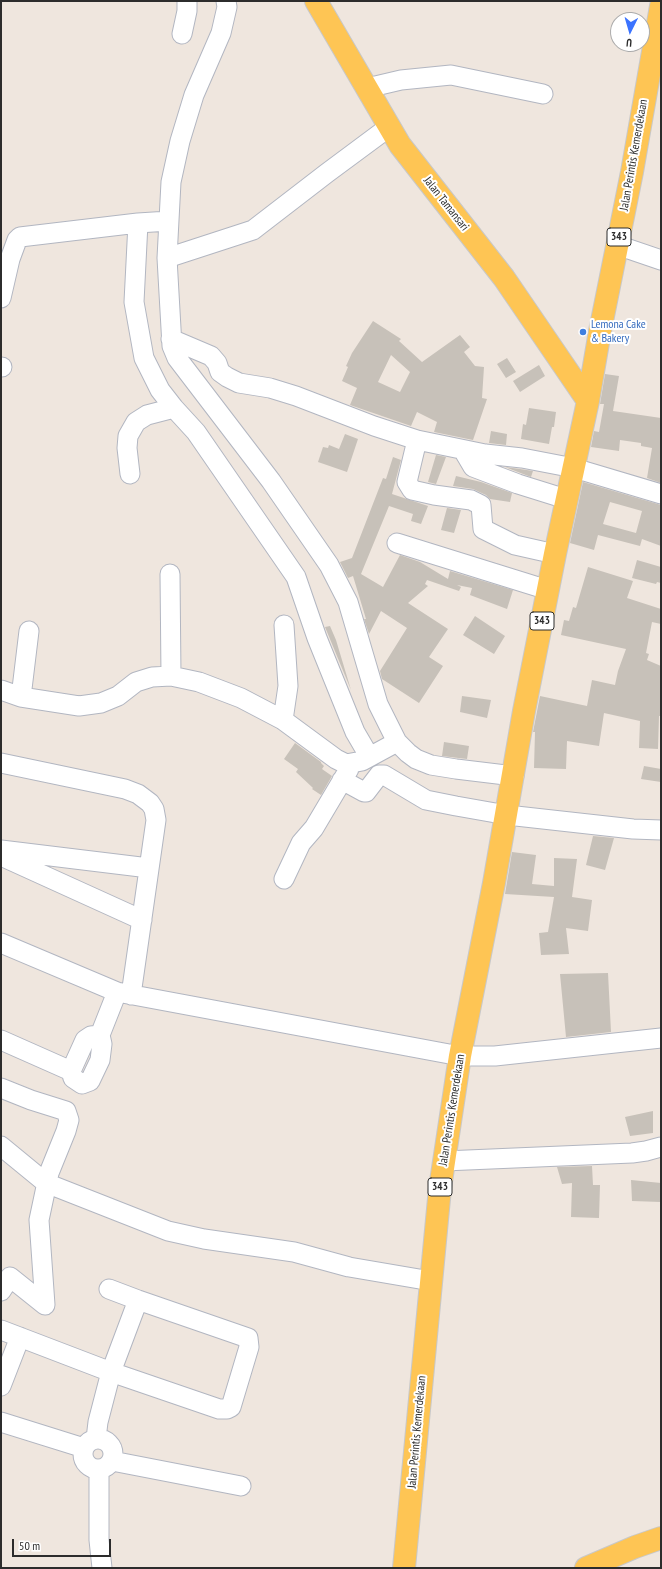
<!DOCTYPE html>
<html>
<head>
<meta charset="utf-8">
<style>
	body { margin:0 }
	#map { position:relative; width:662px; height:1569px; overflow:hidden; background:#efe6de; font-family:"PT Sans Narrow",sans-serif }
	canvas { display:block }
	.frame { position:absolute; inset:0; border:2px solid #2c2c2c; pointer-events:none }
	.north { position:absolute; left:610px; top:12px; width:40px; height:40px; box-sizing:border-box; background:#fff; border:1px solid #ababab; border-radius:50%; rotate:185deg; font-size:11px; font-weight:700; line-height:16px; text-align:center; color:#2c2c2c }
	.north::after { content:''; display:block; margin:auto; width:14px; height:18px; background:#3b73ff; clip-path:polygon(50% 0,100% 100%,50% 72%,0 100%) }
	.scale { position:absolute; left:12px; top:1539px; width:99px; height:18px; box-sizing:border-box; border:2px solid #2c2c2c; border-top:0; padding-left:5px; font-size:12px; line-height:14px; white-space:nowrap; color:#2c2c2c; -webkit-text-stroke:3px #fff; paint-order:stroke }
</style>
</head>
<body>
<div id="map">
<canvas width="662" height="1569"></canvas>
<div class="frame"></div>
<div class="north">U</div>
<div class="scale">50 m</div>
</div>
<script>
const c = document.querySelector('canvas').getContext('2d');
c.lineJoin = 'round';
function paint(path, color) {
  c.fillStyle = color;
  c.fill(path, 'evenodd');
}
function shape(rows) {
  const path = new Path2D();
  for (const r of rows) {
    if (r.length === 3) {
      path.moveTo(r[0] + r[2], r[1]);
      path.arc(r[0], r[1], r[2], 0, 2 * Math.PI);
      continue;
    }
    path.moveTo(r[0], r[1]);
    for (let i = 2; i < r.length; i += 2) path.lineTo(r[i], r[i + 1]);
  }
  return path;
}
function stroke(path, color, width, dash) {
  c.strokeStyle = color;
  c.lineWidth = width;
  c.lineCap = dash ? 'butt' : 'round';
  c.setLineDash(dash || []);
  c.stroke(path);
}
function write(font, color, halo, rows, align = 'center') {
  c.font = font + ' "PT Sans Narrow",sans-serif';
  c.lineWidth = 4;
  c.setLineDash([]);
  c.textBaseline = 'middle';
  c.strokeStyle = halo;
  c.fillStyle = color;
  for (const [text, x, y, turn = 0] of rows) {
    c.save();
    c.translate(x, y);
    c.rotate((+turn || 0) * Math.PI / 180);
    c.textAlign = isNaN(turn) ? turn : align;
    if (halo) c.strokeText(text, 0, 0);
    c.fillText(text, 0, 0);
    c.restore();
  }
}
paint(shape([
	[373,321,401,339,399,341,422,362,460,335,470,347,464,352,475,366,484,367,482,398,487,399,473,440,434,432,437,422,417,412,411,426,350,405,357,388,342,381,348,367,346,366,352,353],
	[391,355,410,372,400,392,378,382],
	[507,358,516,372,506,378,497,364],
	[539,365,545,376,520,392,513,381],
	[605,374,619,376,613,411,661,418,661,483,647,478,652,448,641,446,641,443,620,440,619,451,591,447,594,431,599,432,604,404,600,404],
	[529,408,556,412,554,427,552,427,549,444,521,439,523,424,526,425],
	[491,431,507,434,506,445,489,443],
	[345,434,358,439,347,472,318,462,323,447,328,448,329,445,339,449],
	[436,455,446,457,436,484,428,482],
	[393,457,401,460,392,494,428,506,421,524,411,521,413,514,389,506,361,574,383,587,400,555,420,562,448,579,450,571,513,590,507,609,470,595,472,588,457,585,461,587,459,591,427,580,425,584,428,586,408,603,448,629,429,657,443,666,419,703,382,679,380,671,407,628,381,611,369,634,364,619,366,619,353,576,348,578,340,562,352,558,383,478,386,479],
	[505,467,520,469,533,471,531,477],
	[456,476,481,482,512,493,510,502,490,499,486,495,473,489,453,486],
	[583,482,661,505,661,546,642,539,640,546,598,535,594,550,570,543],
	[610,502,642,511,636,533,603,524],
	[447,508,461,510,454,533,441,530],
	[637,560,661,567,661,583,657,582,656,584,632,578],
	[588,567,633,581,627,598,661,609,661,624,652,622,646,653,649,654,647,660,661,666,661,716,659,716,658,749,639,748,640,721,604,713,599,746,567,741,566,769,534,768,535,732,533,732,540,696,587,706,592,680,615,685,618,671,626,649,561,635,564,620,569,621,573,607,576,608],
	[475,616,505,636,494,654,463,635],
	[330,626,336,640,351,690,325,627],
	[462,696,491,700,487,718,460,712],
	[444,742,469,746,467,759,442,756],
	[295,743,321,762,321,763,324,766,322,769,332,776,321,795,312,789,313,788,296,772,298,769,284,759],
	[644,766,661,769,661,782,641,779],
	[593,836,614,838,605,870,586,865],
	[512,852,536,855,532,884,554,886,554,858,577,859,572,897,592,900,588,931,566,928,569,954,541,955,539,933,548,932,554,897,505,894],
	[608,973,611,1032,566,1037,560,974],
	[653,1111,653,1133,630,1136,625,1117],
	[592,1166,593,1185,600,1185,599,1218,571,1217,572,1183,562,1184,557,1167],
	[631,1180,661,1183,661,1202,632,1201]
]), '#c7c1b9');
const minor = shape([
	[226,1,227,7,221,33,194,95,180,141,171,182,167,258,172,346,177,358,271,481,329,565,348,602,378,704,397,742,408,753,416,759,431,765,456,769,514,776],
	[182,34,187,11,187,1],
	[367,88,401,80,451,75,543,94],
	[138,223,134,302,144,358,160,390,174,408,196,432,296,577,317,638,355,732,369,756],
	[617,245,661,260],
	[167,258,253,230,327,173,389,127],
	[1,298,10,259,17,240,20,237,138,223,169,221],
	[171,339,211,356,217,363,220,372,227,377,239,383,270,388,296,396,374,426,417,440,485,454,522,458,574,468,661,494],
	[1,367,2,367],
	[417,440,407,482,412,490,434,495,471,500,481,505,483,529,515,545,555,554],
	[463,450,473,467,518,484,566,499],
	[130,474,127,448,128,436,136,422,147,415,174,408],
	[397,543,548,590],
	[170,574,171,676],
	[1,690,21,697,79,706,101,703,118,696,136,682,152,677,171,676,199,682,241,698,283,720,336,759,346,764,362,761,397,742],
	[21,697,29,631],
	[283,720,288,686,284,625],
	[1,763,125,789,138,794,150,803,154,809,156,820,131,995],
	[342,780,364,792,366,792,379,775,384,775,426,800,456,806,507,815,633,829,661,830],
	[1,850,149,868],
	[1,856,142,920],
	[284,879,301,843,314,828,349,769],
	[1,943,117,992,460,1056,495,1056,661,1038],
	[100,1035,91,1036,85,1040,71,1071,73,1078,82,1084,90,1081,100,1060,102,1044,100,1035,117,992],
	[1,1040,71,1071],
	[1,1088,31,1100,66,1111,69,1120,66,1131,49,1173,39,1220,45,1305,10,1277,1,1291],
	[1,1146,46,1183,168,1231,204,1239,294,1252,349,1267,431,1281],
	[444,1161,632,1153,646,1151,661,1147],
	[109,1289,138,1300,248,1338,249,1347,231,1407,227,1409,219,1409,111,1372,138,1300],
	[1,1330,111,1372,98,1422,96,1439],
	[1,1386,20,1337],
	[1,1422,84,1448],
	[98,1454,15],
	[112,1461,241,1486],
	[99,1469,99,1540,102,1568]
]);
const major = shape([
	[316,1,400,145,504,278,588,401],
	[404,1568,440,1188,460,1056,494,883,524,711,555,554,588,401,600,331,632,172,661,6],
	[586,1568,635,1547,661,1538]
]);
stroke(minor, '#b2b6c1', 21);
stroke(major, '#c8c8c8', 24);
stroke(minor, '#fff', 19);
stroke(major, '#fec554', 22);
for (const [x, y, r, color] of [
	[583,332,4,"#3f7fe0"]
]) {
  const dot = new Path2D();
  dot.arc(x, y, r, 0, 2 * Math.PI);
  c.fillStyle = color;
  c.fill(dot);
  stroke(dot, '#fff', 1.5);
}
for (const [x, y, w] of [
	[619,237,24],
	[542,621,24],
	[440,1187,24]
]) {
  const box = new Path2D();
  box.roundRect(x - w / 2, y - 9, w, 18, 3);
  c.fillStyle = '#fff';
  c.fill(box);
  stroke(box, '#2c2c2c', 1);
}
write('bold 11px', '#2c2c2c', null, [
	["343",619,237],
	["343",542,621],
	["343",440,1187]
]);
write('12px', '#2c2c2c', '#fff', [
	["Jalan Perintis Kemerdekaan",634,155,-80],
	["Jalan Tamansari",446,204,52],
	["Jalan Perintis Kemerdekaan",452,1110,-81],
	["Jalan Perintis Kemerdekaan",417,1432,-85]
]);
write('12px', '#366cbe', '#fff', [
	["Lemona Cake",591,325],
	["& Bakery",591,339]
], 'left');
</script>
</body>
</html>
